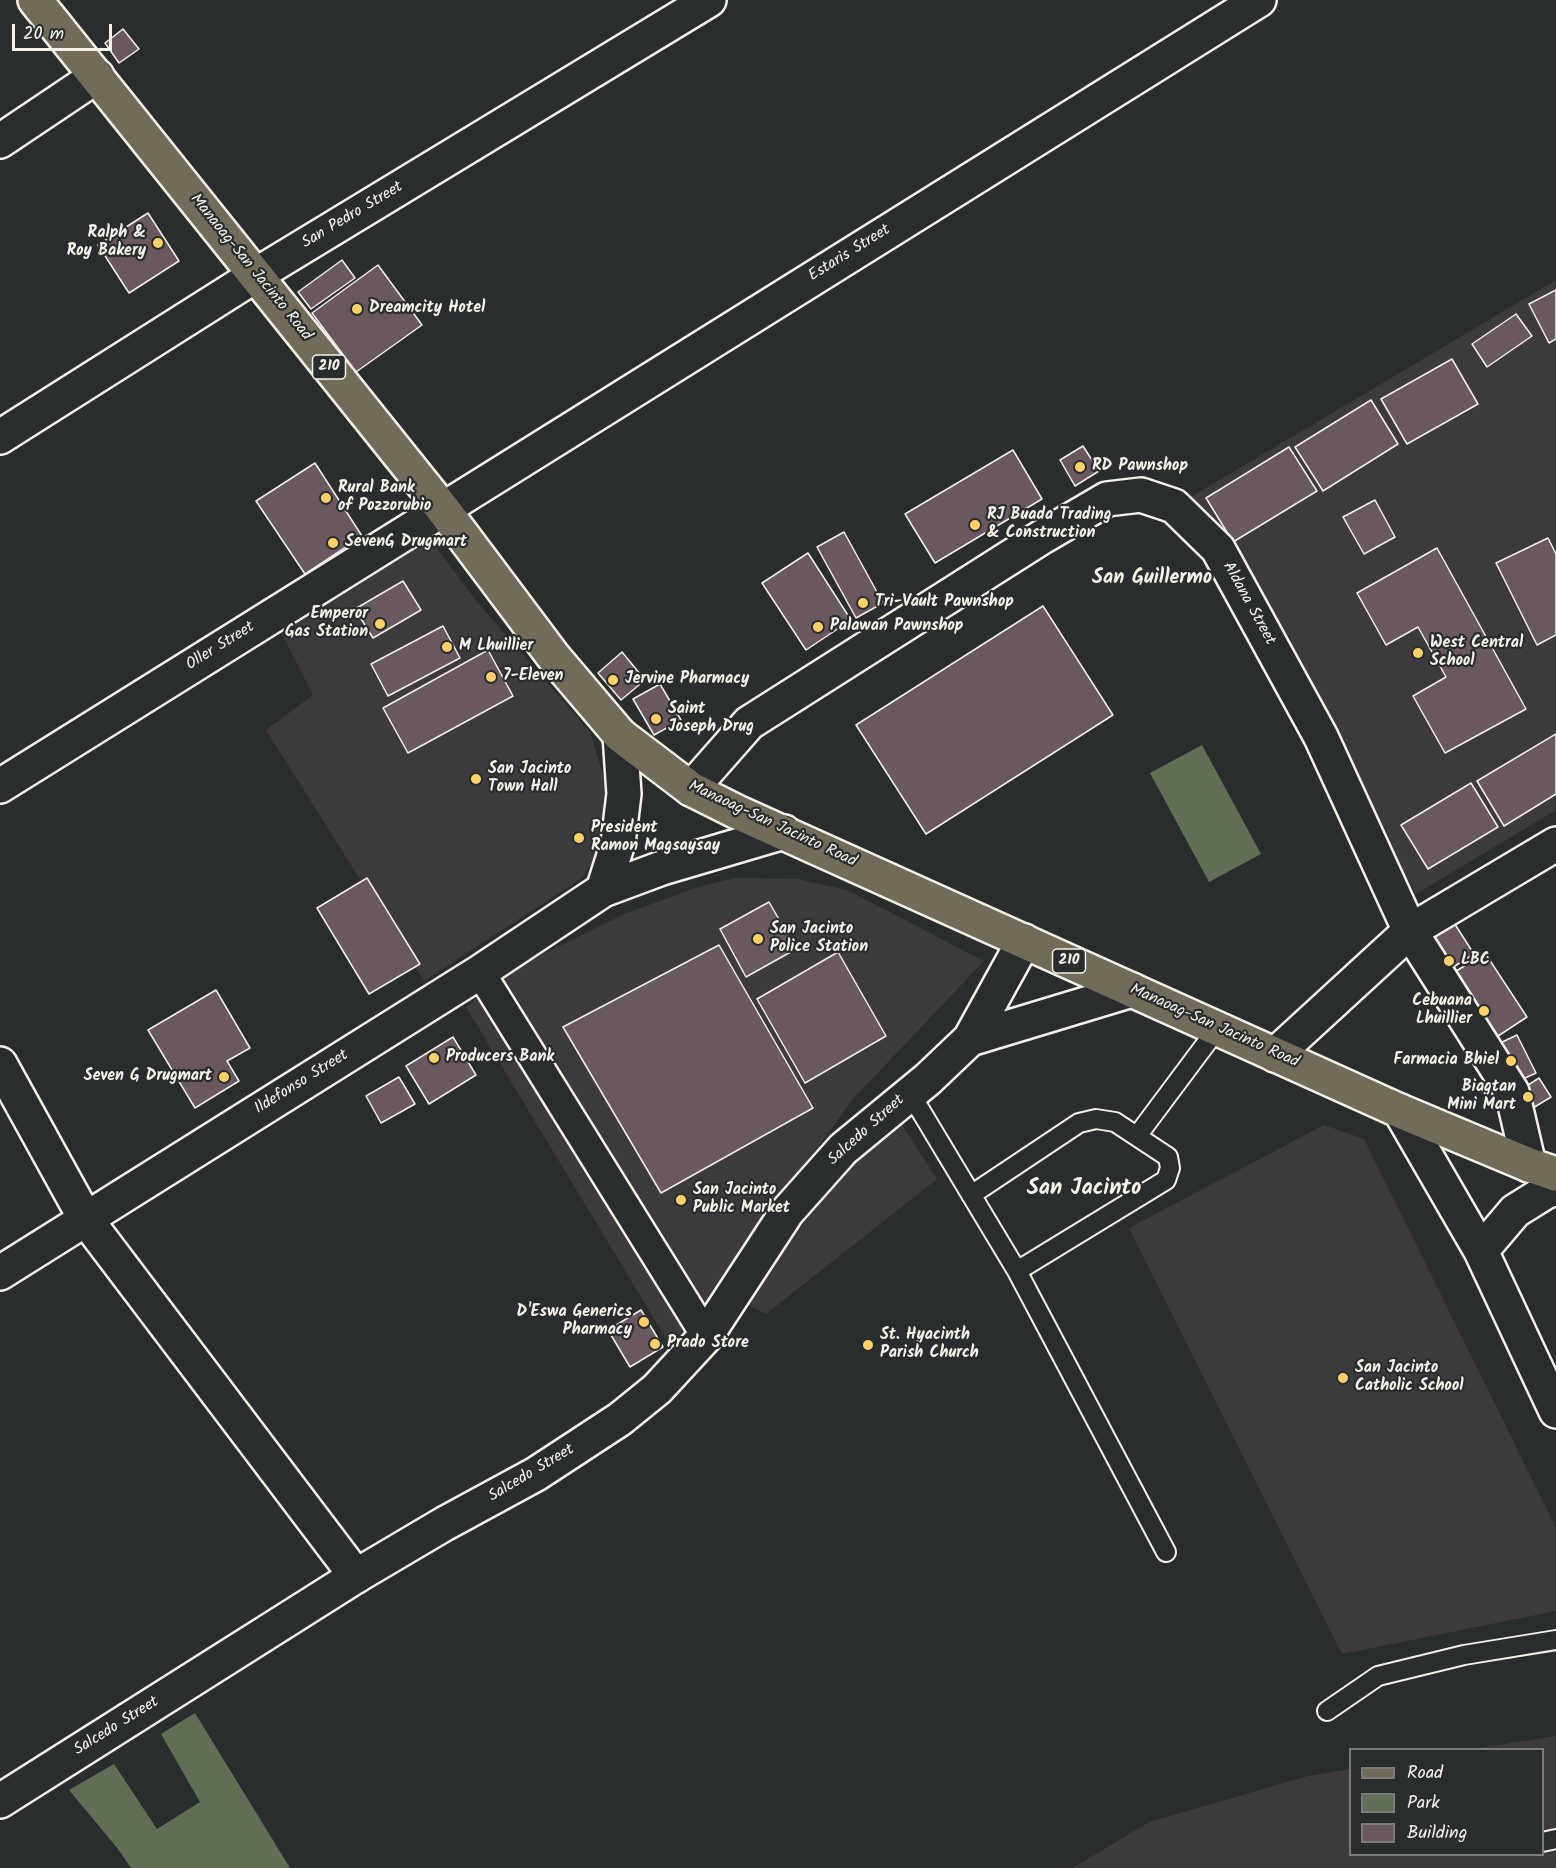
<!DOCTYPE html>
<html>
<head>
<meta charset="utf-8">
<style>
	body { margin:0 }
	#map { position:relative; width:1556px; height:1868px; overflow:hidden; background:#2a2d2e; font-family:Kalam,sans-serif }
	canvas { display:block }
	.legend { position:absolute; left:1349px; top:1748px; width:195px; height:108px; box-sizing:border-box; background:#2a2d2e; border:2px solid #7b7b78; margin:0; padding:8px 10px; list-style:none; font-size:18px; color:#f4f1e8 }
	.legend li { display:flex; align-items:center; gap:12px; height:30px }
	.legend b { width:30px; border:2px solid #7b7b78 }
	.scale { position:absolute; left:12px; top:24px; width:100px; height:27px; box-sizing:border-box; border:3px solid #f4f1e8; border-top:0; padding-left:8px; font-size:18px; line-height:21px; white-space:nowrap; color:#f4f1e8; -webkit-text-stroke:4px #2a2d2e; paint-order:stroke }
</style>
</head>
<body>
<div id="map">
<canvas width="1556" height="1868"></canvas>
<ul class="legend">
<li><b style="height:8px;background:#736b5a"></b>Road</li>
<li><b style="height:16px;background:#616e56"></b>Park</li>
<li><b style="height:16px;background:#695860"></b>Building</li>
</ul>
<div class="scale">20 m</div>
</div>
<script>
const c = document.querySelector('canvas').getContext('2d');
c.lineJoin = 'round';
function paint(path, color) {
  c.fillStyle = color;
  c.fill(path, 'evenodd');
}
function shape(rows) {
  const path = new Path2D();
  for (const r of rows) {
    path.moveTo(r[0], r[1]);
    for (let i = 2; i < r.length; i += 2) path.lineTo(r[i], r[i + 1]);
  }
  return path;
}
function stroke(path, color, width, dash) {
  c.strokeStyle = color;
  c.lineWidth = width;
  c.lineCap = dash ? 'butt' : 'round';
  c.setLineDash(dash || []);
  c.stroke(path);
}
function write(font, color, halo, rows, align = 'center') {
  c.font = font + ' Kalam,sans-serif';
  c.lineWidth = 4.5;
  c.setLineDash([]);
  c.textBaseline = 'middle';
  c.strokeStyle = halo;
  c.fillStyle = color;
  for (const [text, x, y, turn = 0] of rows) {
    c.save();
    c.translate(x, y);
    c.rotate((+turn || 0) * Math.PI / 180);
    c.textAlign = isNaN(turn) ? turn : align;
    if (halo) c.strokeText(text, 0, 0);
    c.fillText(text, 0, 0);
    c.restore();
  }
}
paint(shape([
	[1556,280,1556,810,1416,894,1191,497],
	[423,530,478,603,590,732,606,785,606,828,596,856,582,878,424,981,266,730,313,695,277,624],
	[736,878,797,879,847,890,984,961,852,1100,709,1300,670,1345,466,1007,512,969,627,913,701,886],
	[900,1122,937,1179,766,1314,747,1304,842,1168],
	[1324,1125,1364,1139,1556,1528,1556,1611,1342,1654,1129,1228],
	[1556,1736,1556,1868,1073,1868,1149,1822,1308,1776,1350,1769,1350,1854,1542,1854,1542,1750,1472,1749]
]), '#3d3a3d');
paint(shape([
	[1202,745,1261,854,1209,882,1150,773],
	[195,1713,290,1868,131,1868,118,1849,69,1790,114,1764,157,1829,200,1802,161,1734]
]), '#616e56');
const building = shape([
	[123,29,139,49,119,63,105,43,123,29],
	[148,213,179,261,129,293,98,245,148,213],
	[342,260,355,278,311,309,298,292,342,260],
	[378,265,422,325,356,372,312,313,378,265],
	[1556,290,1556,339,1549,343,1529,304,1556,290],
	[1516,314,1532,336,1487,367,1472,344,1516,314],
	[1452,359,1478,404,1407,444,1381,399,1452,359],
	[1371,400,1398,444,1323,491,1295,447,1371,400],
	[1083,446,1099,471,1075,486,1060,460,1083,446],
	[1289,447,1317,491,1233,542,1206,498,1289,447],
	[1013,450,1042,499,935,563,905,514,1013,450],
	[315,463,362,536,305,574,256,501,315,463],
	[1375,500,1395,537,1364,554,1343,517,1375,500],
	[844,532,883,603,856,618,817,547,844,532],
	[1548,538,1556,554,1556,635,1537,645,1496,563,1548,538],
	[1437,548,1526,709,1445,753,1413,696,1446,677,1418,627,1386,645,1357,593,1437,548],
	[808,553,851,620,806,650,762,583,808,553],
	[403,581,421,610,373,638,355,609,403,581],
	[1043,606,1113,715,926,834,856,725,1043,606],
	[443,626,460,658,388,696,371,664,443,626],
	[488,650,513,696,408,753,383,708,488,650],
	[622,652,645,680,621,700,598,673,622,652],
	[660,684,681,720,654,735,633,699,660,684],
	[1556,734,1556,794,1504,826,1477,781,1556,734],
	[1471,783,1498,827,1428,869,1401,825,1471,783],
	[367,878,420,964,369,994,317,908,367,878],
	[769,902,796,949,746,977,720,929,769,902],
	[1449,915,1474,954,1447,971,1422,932,1449,915],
	[719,945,813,1108,661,1193,563,1027,719,945],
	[838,952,886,1036,805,1083,757,999,838,952],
	[1485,953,1527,1017,1492,1040,1450,975,1485,953],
	[216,990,250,1048,227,1061,239,1081,195,1108,148,1030,216,990],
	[1517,1035,1536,1073,1512,1084,1494,1046,1517,1035],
	[453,1037,476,1075,429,1104,406,1066,453,1037],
	[399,1077,415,1104,381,1123,366,1096,399,1077],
	[1539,1078,1551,1097,1528,1111,1516,1093,1539,1078],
	[641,1310,663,1347,630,1367,608,1330,641,1310]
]);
paint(building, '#695860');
stroke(building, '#f4f1e8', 1.5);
const service = shape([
	[910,1093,1017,1271,1166,1552],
	[1137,1136,1217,1029],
	[971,1195,1079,1123,1096,1119,1115,1122,1168,1157,1170,1168,1166,1180,1017,1271],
	[1327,1711,1378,1676,1464,1655,1556,1640],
	[1542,1842,1556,1839]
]);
const pedestrian = shape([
	[480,972,706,1336]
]);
const minor = shape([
	[0,141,97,76],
	[0,437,256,275,709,0],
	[0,786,1259,0],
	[691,789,749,723,1042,537,1107,499,1141,495,1174,506,1218,549,1321,737,1410,931,1512,1092,1529,1165],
	[1275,1055,1410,931,1556,844],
	[0,1064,85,1218,356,1576]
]);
const tertiary = shape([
	[970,1039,1132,990],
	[0,1801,356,1576,444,1524,536,1474,620,1419,657,1389,706,1336,787,1212,843,1149,928,1079,970,1039,1024,941]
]);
const secondary = shape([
	[603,890,618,843,624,794,620,735],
	[1400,1111,1481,1251,1556,1411],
	[1481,1251,1515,1211,1547,1191,1556,1189],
	[0,1273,480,972,603,890,662,868,784,832]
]);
const primary = shape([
	[35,0,442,508,553,656,620,735,691,789,737,812,1400,1111,1529,1165,1556,1174]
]);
stroke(service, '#f4f1e8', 22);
stroke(pedestrian, '#f4f1e8', 33);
stroke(minor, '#f4f1e8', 38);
stroke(tertiary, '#f4f1e8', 38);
stroke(secondary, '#f4f1e8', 38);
stroke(primary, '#f4f1e8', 38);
stroke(service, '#2a2d2e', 18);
stroke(pedestrian, '#2a2d2e', 28);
stroke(minor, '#2a2d2e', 33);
stroke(tertiary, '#2a2d2e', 33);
stroke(secondary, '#2a2d2e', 33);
stroke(primary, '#736b5a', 33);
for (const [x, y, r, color] of [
	[158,243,6,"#ffd166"],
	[357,309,6,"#ffd166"],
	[1080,467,6,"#ffd166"],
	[326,498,6,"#ffd166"],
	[975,525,6,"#ffd166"],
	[333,543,6,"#ffd166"],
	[863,603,6,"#ffd166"],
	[380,624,6,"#ffd166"],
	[818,627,6,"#ffd166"],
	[447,647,6,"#ffd166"],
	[1418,653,6,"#ffd166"],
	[491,677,6,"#ffd166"],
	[613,680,6,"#ffd166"],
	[656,719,6,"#ffd166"],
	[476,779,6,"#ffd166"],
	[579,838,6,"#ffd166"],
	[758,939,6,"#ffd166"],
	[1449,961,6,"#ffd166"],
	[1484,1011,6,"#ffd166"],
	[434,1058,6,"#ffd166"],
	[1511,1061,6,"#ffd166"],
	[224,1077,6,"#ffd166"],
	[1528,1097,6,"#ffd166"],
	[681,1200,6,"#ffd166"],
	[644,1322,6,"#ffd166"],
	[655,1344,6,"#ffd166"],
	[868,1345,6,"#ffd166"],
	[1343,1378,6,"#ffd166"]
]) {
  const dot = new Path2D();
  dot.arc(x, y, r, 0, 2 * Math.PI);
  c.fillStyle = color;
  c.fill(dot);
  stroke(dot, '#2a2d2e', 2);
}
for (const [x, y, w] of [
	[329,367,33],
	[1069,961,33]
]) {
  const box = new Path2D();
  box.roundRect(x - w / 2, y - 12, w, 24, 4.5);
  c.fillStyle = '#2a2d2e';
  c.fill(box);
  stroke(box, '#f4f1e8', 1.5);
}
write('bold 15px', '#f4f1e8', null, [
	["210",329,367],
	["210",1069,961]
]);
write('16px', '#f4f1e8', '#2a2d2e', [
	["San Pedro Street",353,216,-31],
	["Estaris Street",850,254,-32],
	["Manaoag-San Jacinto Road",250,268,51],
	["Aldana Street",1248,604,61],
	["Oller Street",221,647,-32],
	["Manaoag-San Jacinto Road",772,825,25],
	["Manaoag-San Jacinto Road",1214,1027,24],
	["Ildefonso Street",302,1083,-32],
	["Salcedo Street",867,1131,-42],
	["Salcedo Street",532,1474,-31],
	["Salcedo Street",117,1727,-32]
]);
write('bold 16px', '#f4f1e8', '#2a2d2e', [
	["Ralph &",146,234,"right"],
	["Roy Bakery",146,252,"right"],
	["Dreamcity Hotel",369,309],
	["RD Pawnshop",1092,467],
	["Rural Bank",338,489],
	["of Pozzorubio",338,507],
	["RJ Buada Trading",987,516],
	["& Construction",987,534],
	["SevenG Drugmart",345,543],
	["Tri-Vault Pawnshop",875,603],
	["Emperor",368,615,"right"],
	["Gas Station",368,633,"right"],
	["Palawan Pawnshop",830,627],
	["West Central",1430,644],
	["School",1430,662],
	["M Lhuillier",459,647],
	["7-Eleven",503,677],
	["Jervine Pharmacy",625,680],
	["Saint",668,710],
	["Joseph Drug",668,728],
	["San Jacinto",488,770],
	["Town Hall",488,788],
	["President",591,829],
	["Ramon Magsaysay",591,847],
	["San Jacinto",770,930],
	["Police Station",770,948],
	["LBC",1461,961],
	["Cebuana",1472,1002,"right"],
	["Lhuillier",1472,1020,"right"],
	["Producers Bank",446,1058],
	["Farmacia Bhiel",1499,1061,"right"],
	["Seven G Drugmart",212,1077,"right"],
	["Biagtan",1516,1088,"right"],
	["Mini Mart",1516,1106,"right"],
	["San Jacinto",693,1191],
	["Public Market",693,1209],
	["D'Eswa Generics",632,1313,"right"],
	["Pharmacy",632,1331,"right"],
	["St. Hyacinth",880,1336],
	["Parish Church",880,1354],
	["Prado Store",667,1344],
	["San Jacinto",1355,1369],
	["Catholic School",1355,1387]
], 'left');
write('bold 20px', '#f4f1e8', '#2a2d2e', [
	["San Guillermo",1152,580]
]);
write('bold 22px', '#f4f1e8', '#2a2d2e', [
	["San Jacinto",1084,1190]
]);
</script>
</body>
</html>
